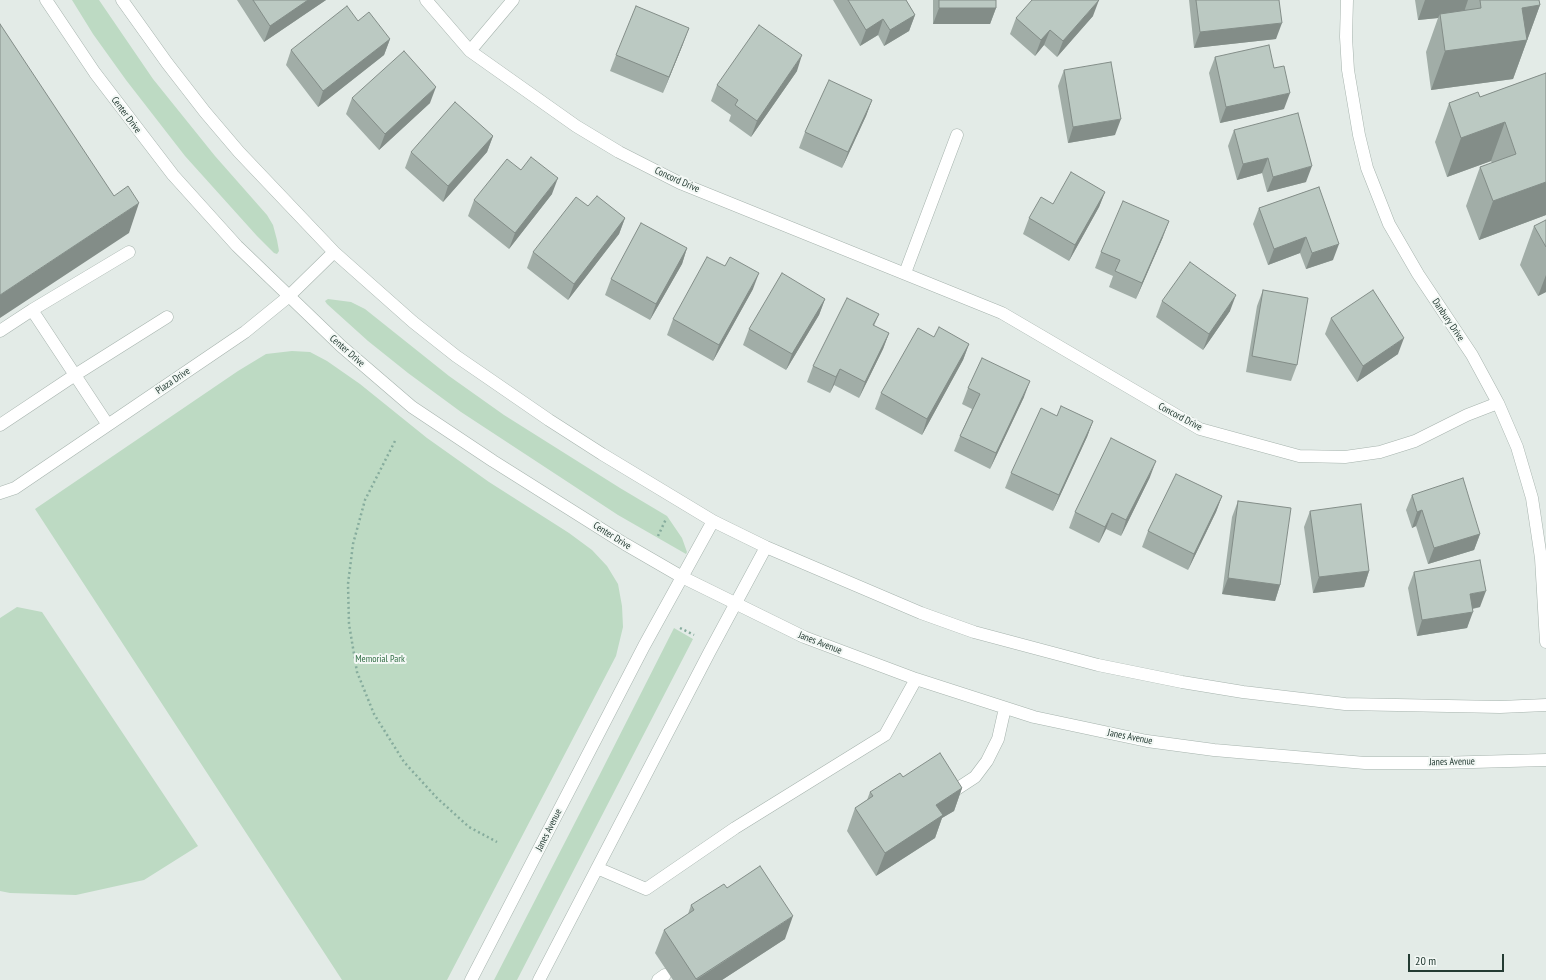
<!DOCTYPE html>
<html>
<head>
<meta charset="utf-8">
<style>
	body { margin:0 }
	#map { position:relative; width:1546px; height:980px; overflow:hidden; background:#e3ebe7; font-family:"PT Sans Narrow",sans-serif }
	canvas { display:block }
	.scale { position:absolute; left:1408px; top:954px; width:96px; height:18px; box-sizing:border-box; border:2px solid #243b33; border-top:0; padding-left:5px; font-size:12px; line-height:14px; white-space:nowrap; color:#243b33; -webkit-text-stroke:3px #f3f8f5; paint-order:stroke }
</style>
</head>
<body>
<div id="map">
<canvas width="1546" height="980"></canvas>
<div class="scale">20 m</div>
</div>
<script>
const c = document.querySelector('canvas').getContext('2d');
c.lineJoin = 'round';
function paint(path, color) {
  c.fillStyle = color;
  c.fill(path, 'evenodd');
}
function shape(rows) {
  const path = new Path2D();
  for (const r of rows) {
    path.moveTo(r[0], r[1]);
    for (let i = 2; i < r.length; i += 2) path.lineTo(r[i], r[i + 1]);
  }
  return path;
}
function stroke(path, color, width, dash) {
  c.strokeStyle = color;
  c.lineWidth = width;
  c.lineCap = dash ? 'butt' : 'round';
  c.setLineDash(dash || []);
  c.stroke(path);
}
function write(font, color, halo, rows, align = 'center') {
  c.font = font + ' "PT Sans Narrow",sans-serif';
  c.lineWidth = 4;
  c.setLineDash([]);
  c.textBaseline = 'middle';
  c.strokeStyle = halo;
  c.fillStyle = color;
  for (const [text, x, y, turn = 0] of rows) {
    c.save();
    c.translate(x, y);
    c.rotate((+turn || 0) * Math.PI / 180);
    c.textAlign = isNaN(turn) ? turn : align;
    if (halo) c.strokeText(text, 0, 0);
    c.fillText(text, 0, 0);
    c.restore();
  }
}
paint(shape([
	[72,0,99,0,153,79,215,156,267,215,273,225,277,240,279,251,277,254,274,253,257,236,185,156,126,80,93,34],
	[328,299,351,302,365,309,449,376,504,415,620,488,667,516,682,538,687,552,686,554,618,515,461,412,408,373,368,341,327,304,325,301],
	[292,351,310,352,327,361,360,384,427,438,489,482,569,533,592,550,607,566,618,584,622,606,623,627,616,656,447,980,342,980,35,509,238,371,266,354],
	[17,607,42,612,198,846,144,880,76,895,10,893,0,891,0,618],
	[674,628,693,639,517,980,494,980,599,776]
]), '#bddac3');
const minor = shape([
	[46,0,95,73,173,175,237,246,341,346,412,407,493,461,625,544,682,577,804,637,916,679,1034,717,1147,741,1214,750,1365,763,1437,763,1546,760],
	[122,0,167,63,205,112,239,152,334,252,413,322,456,356,549,420,602,454,713,521,766,547,921,613,974,632,1098,665,1182,682,1243,692,1345,704,1500,707,1546,705],
	[426,0,470,51,576,126,619,152,680,183,1002,313,1200,429,1299,456,1345,457,1380,452,1415,441,1467,415,1498,403],
	[1347,0,1346,37,1348,70,1359,135,1367,168,1389,224,1418,274,1472,355,1498,403,1517,447,1532,498,1541,558,1546,642],
	[470,51,513,0],
	[905,273,957,135],
	[0,331,32,310],
	[0,425,75,375,167,317],
	[108,425,32,310,129,252],
	[0,493,15,488,245,332,288,297,334,252],
	[949,794,975,777,987,761,998,739,1005,708],
	[597,868,646,889,735,828,885,735,916,679],
	[471,980,644,646,713,521],
	[539,980,709,653,766,547],
	[658,980,665,975]
]);
stroke(minor, '#a6b3ad', 13);
stroke(shape([
	[395,441,365,500,353,544,348,584,349,624,357,672,374,714,404,762,437,798,469,827,497,842],
	[658,536,666,519],
	[680,628,694,635]
]), '#86ac9d', 2.5, [2, 3]);
stroke(minor, '#fff', 12);
paint(shape([
	[237,0,326,0,264,42],
	[833,0,906,0,915,15,909,31,884,46,878,35,860,46],
	[933,0,996,0,996,8,990,24,933,24],
	[1189,0,1279,0,1276,39,1194,48],
	[1415,0,1539,0,1540,5,1513,79,1431,90,1426,52,1438,18,1418,20],
	[1093,16,1057,57,1044,45,1035,56,1010,34,1016,18],
	[358,21,390,39,384,55,318,107,286,65,291,50],
	[683,44,663,93,610,71,616,55],
	[1215,57,1274,68,1284,109,1220,123,1209,73],
	[1064,70,1115,135,1068,143,1058,86],
	[797,71,751,137,729,121,731,115,711,101,717,85],
	[1546,73,1546,215,1479,240,1466,206,1480,167,1492,163,1491,161,1447,177,1435,142,1449,103,1480,97],
	[352,98,430,103,379,150,346,114],
	[872,100,866,116,842,168,799,148,805,132],
	[1234,130,1306,182,1267,192,1262,173,1237,180,1228,146],
	[493,136,487,152,443,202,405,168,411,152],
	[1319,187,1333,260,1306,269,1300,253,1268,265,1253,224,1259,208],
	[1105,192,1099,207,1069,261,1023,234,1029,218,1053,204],
	[552,194,509,249,468,216,474,200],
	[588,206,625,218,619,234,568,300,527,268,533,252],
	[1546,220,1546,292,1538,296,1520,265,1534,226],
	[1163,237,1136,299,1109,287,1113,276,1095,268,1101,252],
	[687,248,682,264,650,320,605,295,611,279],
	[753,289,713,361,667,335,673,319],
	[1263,290,1297,365,1291,381,1246,372,1257,306],
	[825,299,819,315,786,370,743,345,749,329],
	[1162,301,1230,311,1203,350,1156,317],
	[879,314,874,326,889,333,883,349,859,398,834,385,830,393,807,382,813,366],
	[1331,318,1398,354,1357,382,1325,334],
	[934,337,969,344,963,360,922,435,875,409,881,393],
	[968,388,1024,397,990,469,954,451,960,436,972,409,962,404],
	[1057,416,1093,421,1087,437,1053,511,1005,488,1011,473],
	[1150,477,1121,536,1106,529,1099,543,1069,528,1075,512],
	[1412,495,1480,534,1474,550,1428,564,1416,526,1412,528,1406,510],
	[1222,496,1216,512,1188,570,1142,547,1148,531],
	[1238,501,1280,585,1275,601,1222,594,1232,517],
	[1310,511,1369,571,1364,587,1313,593,1304,527],
	[1414,572,1480,607,1473,609,1467,628,1417,636,1408,588],
	[903,777,962,788,954,811,942,818,935,838,876,876,847,831,855,808,867,800,870,792],
	[727,888,785,939,722,980,673,980,655,953,664,930,688,914,691,905]
]), '#a1ada7');
paint(shape([
	[308,0,326,0,264,42,270,26],
	[1099,0,1093,16,1057,57,1063,41],
	[1425,0,1468,0,1463,15,1440,14,1438,18,1418,20],
	[1540,5,1513,79,1431,90,1445,51,1522,8],
	[939,8,996,8,990,24,933,24],
	[915,15,909,31,884,46,890,30],
	[883,19,878,35,860,46,866,30],
	[1282,23,1276,39,1194,48,1200,32],
	[689,28,683,44,663,93,669,77],
	[1050,30,1044,45,1035,56,1041,40],
	[390,39,384,55,318,107,323,91],
	[802,55,797,71,751,137,757,121],
	[436,87,430,103,379,150,385,134],
	[1290,93,1284,109,1220,123,1226,107],
	[872,100,866,116,842,168,848,152],
	[1121,119,1115,135,1068,143,1073,127],
	[1505,122,1491,161,1447,177,1461,138],
	[493,136,487,152,443,202,448,186],
	[1268,158,1262,173,1237,180,1243,164],
	[1312,166,1306,182,1267,192,1273,177],
	[558,178,552,194,509,249,515,233],
	[1546,182,1546,215,1479,240,1493,201],
	[1105,192,1099,207,1069,261,1075,245],
	[139,203,129,233,0,318,0,295],
	[625,218,619,234,568,300,574,284],
	[1169,221,1163,237,1136,299,1142,283],
	[1306,237,1300,253,1268,265,1274,249],
	[1339,244,1333,260,1306,269,1312,253],
	[687,248,682,264,650,320,656,304],
	[759,273,753,289,713,361,719,345],
	[1546,275,1546,292,1538,296],
	[1236,295,1230,311,1203,350,1209,334],
	[825,299,819,315,786,370,792,354],
	[889,333,883,349,859,398,865,382],
	[1404,338,1398,354,1357,382,1363,366],
	[969,344,963,360,922,435,927,419],
	[840,369,834,385,830,393,836,377],
	[1030,381,1024,397,990,469,996,453],
	[1093,421,1087,437,1053,511,1059,495],
	[1156,461,1150,477,1121,536,1126,520],
	[1222,496,1216,512,1188,570,1194,554],
	[1422,510,1416,526,1412,528,1417,512],
	[1112,513,1106,529,1099,543,1105,527],
	[1480,534,1474,550,1428,564,1434,548],
	[1369,571,1364,587,1313,593,1319,577],
	[1228,578,1280,585,1275,601,1222,594],
	[1486,591,1480,607,1464,610,1470,594],
	[1473,612,1467,628,1417,636,1422,620],
	[962,788,954,811,942,818,935,838,876,876,885,853,936,805],
	[793,916,785,939,722,980,696,980]
]), '#838d88');
const building = shape([
	[253,0,308,0,270,26,253,0],
	[848,0,906,0,915,15,890,30,883,19,866,30,848,0],
	[939,0,996,0,996,8,939,8,939,0],
	[1032,0,1099,0,1063,41,1050,30,1041,40,1016,18,1032,0],
	[1196,0,1279,0,1282,23,1200,32,1196,0],
	[1480,0,1539,0,1540,5,1522,8,1527,40,1445,51,1440,14,1481,8,1480,0],
	[347,6,358,21,369,12,390,39,323,91,291,50,347,6],
	[636,6,689,28,669,77,616,55,636,6],
	[0,24,114,196,128,186,139,203,0,295,0,24],
	[759,25,802,55,757,121,735,105,738,100,717,85,759,25],
	[1269,45,1274,68,1284,66,1290,93,1226,107,1215,57,1269,45],
	[404,51,436,87,385,134,352,98,404,51],
	[1111,62,1121,119,1073,127,1064,70,1111,62],
	[1546,73,1546,182,1493,201,1480,167,1516,154,1505,122,1461,138,1449,103,1478,92,1480,97,1546,73],
	[829,80,872,100,848,152,805,132,829,80],
	[455,102,493,136,448,186,411,152,455,102],
	[1298,113,1312,166,1273,177,1268,158,1243,164,1234,130,1298,113],
	[531,157,558,178,515,233,474,200,507,159,521,170,531,157],
	[1071,172,1105,192,1075,245,1029,218,1041,197,1053,204,1071,172],
	[1319,187,1339,244,1312,253,1306,237,1274,249,1259,208,1319,187],
	[597,196,625,218,574,284,533,252,576,197,588,206,597,196],
	[1123,201,1169,221,1142,283,1115,271,1120,260,1101,252,1123,201],
	[1546,220,1546,247,1534,226,1546,220],
	[641,223,687,248,656,304,611,279,641,223],
	[707,257,725,266,730,257,759,273,719,345,673,319,707,257],
	[1190,262,1236,295,1209,334,1162,301,1190,262],
	[782,273,825,299,792,354,749,329,782,273],
	[1263,290,1308,298,1297,365,1252,356,1263,290],
	[1373,290,1404,338,1363,366,1331,318,1373,290],
	[847,298,879,314,873,325,889,333,865,382,840,369,836,377,813,366,847,298],
	[939,327,969,344,927,419,881,393,918,328,934,337,939,327],
	[982,358,1030,381,996,453,960,436,980,394,968,388,982,358],
	[1061,406,1093,421,1059,495,1011,473,1041,408,1057,416,1061,406],
	[1111,438,1156,461,1126,520,1112,513,1105,527,1075,512,1111,438],
	[1176,474,1222,496,1194,554,1148,531,1176,474],
	[1463,478,1480,534,1434,548,1422,510,1417,512,1412,495,1463,478],
	[1238,501,1291,508,1280,585,1228,578,1238,501],
	[1361,504,1369,571,1319,577,1310,511,1361,504],
	[1480,560,1486,591,1470,594,1473,612,1422,620,1414,572,1480,560],
	[940,753,962,788,936,805,943,815,885,853,855,808,873,796,870,792,900,773,903,777,940,753],
	[760,866,793,916,696,979,664,930,694,910,691,905,724,884,727,888,760,866]
]);
paint(building, '#bbc9c2');
stroke(building, '#838d88', 1);
write('10px', '#243b33', '#f3f8f5', [
	["Center Drive",126,115,53],
	["Concord Drive",677,180,24],
	["Danbury Drive",1448,320,56],
	["Center Drive",347,351,41],
	["Plaza Drive",173,381,-34],
	["Concord Drive",1180,417,28],
	["Center Drive",612,536,32],
	["Janes Avenue",820,643,21],
	["Janes Avenue",1130,737,11],
	["Janes Avenue",1452,762,-1],
	["Janes Avenue",549,830,-63]
]);
write('10px', '#326e45', '#f3f8f5', [
	["Memorial Park",380,659]
]);
</script>
</body>
</html>
